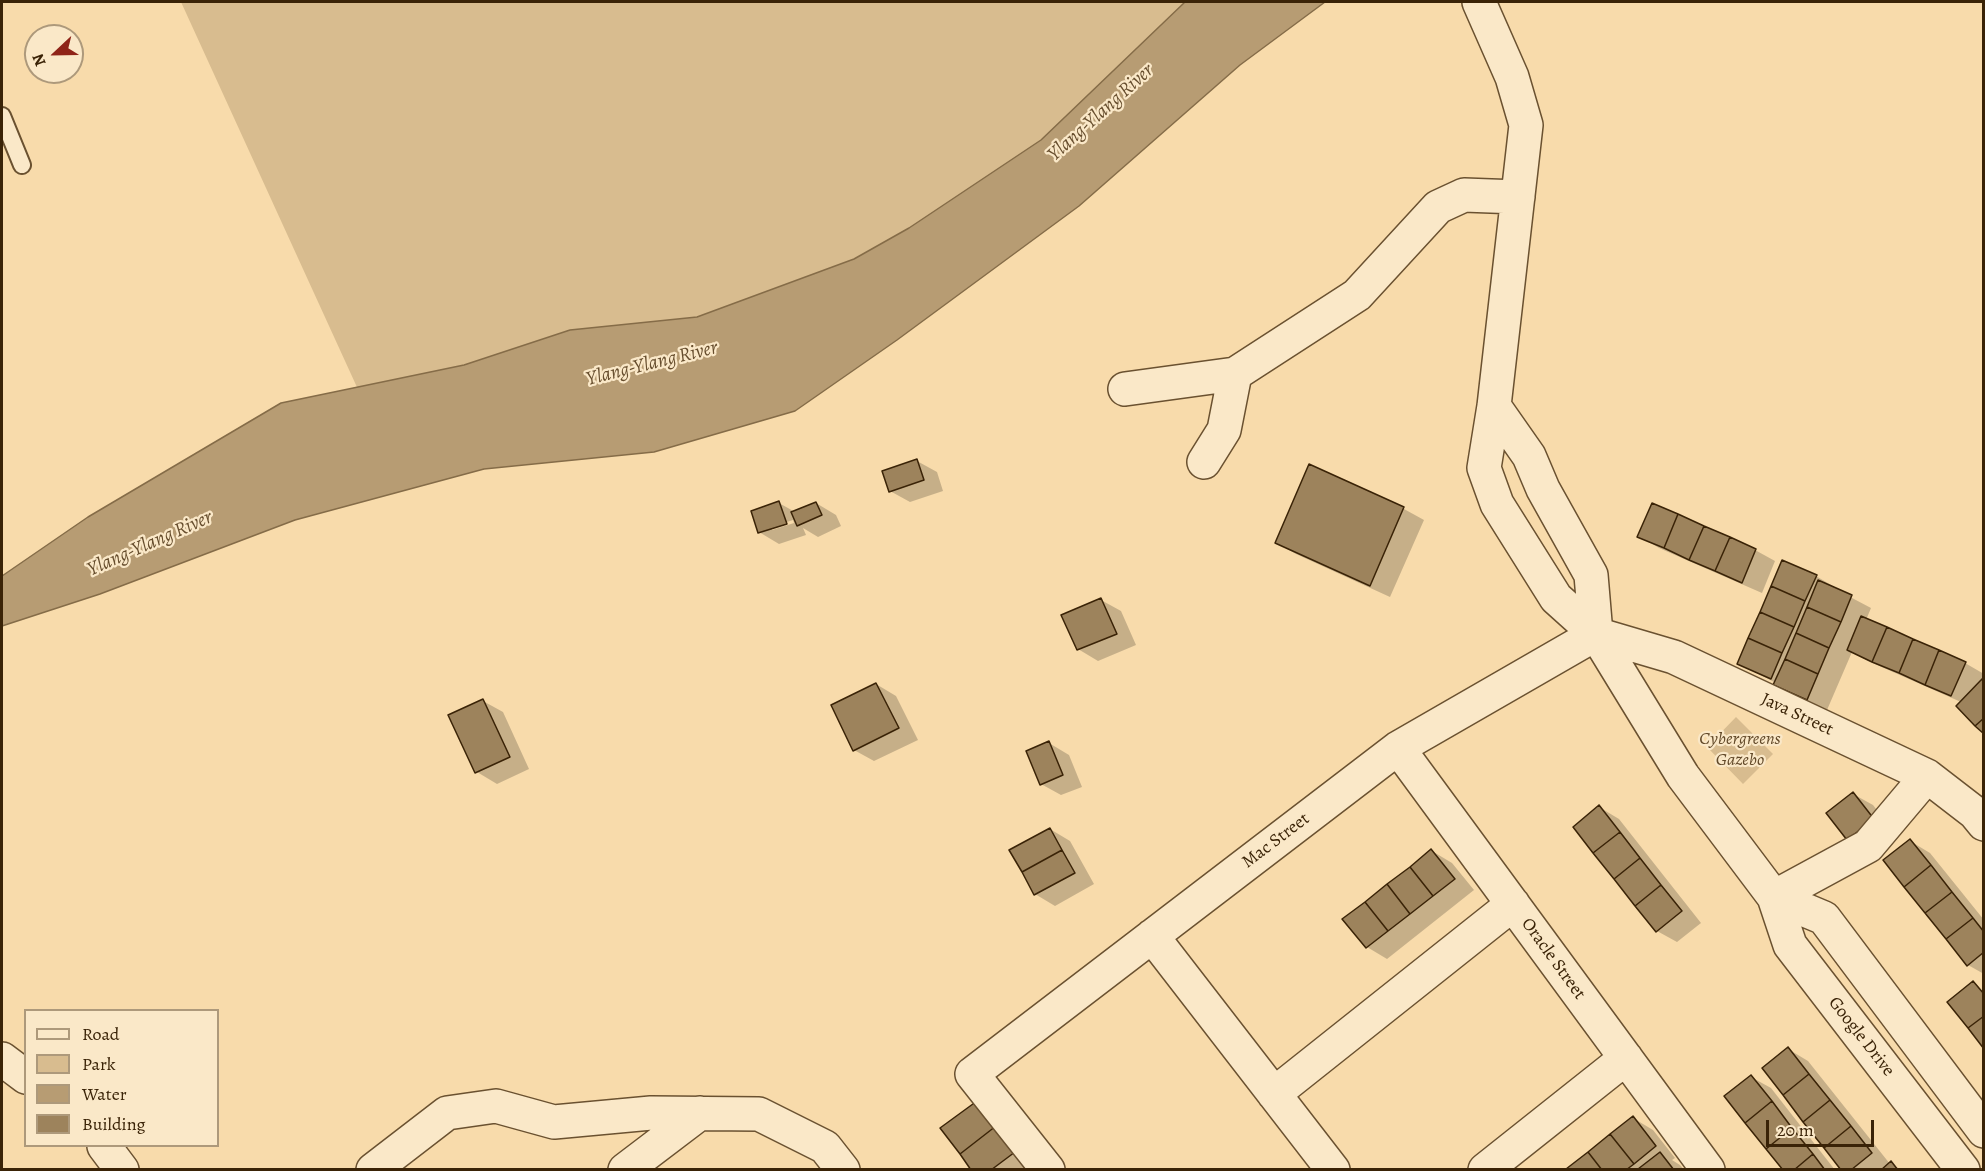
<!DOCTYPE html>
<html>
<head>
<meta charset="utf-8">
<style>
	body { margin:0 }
	#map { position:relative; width:1985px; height:1171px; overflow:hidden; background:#f8dbab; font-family:Alegreya,serif }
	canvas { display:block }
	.frame { position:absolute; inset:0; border:3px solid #3a2307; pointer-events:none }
	.legend { position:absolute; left:24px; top:1009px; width:195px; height:138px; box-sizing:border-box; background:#fae8c8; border:2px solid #ad997b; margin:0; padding:8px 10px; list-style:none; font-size:18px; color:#3a2307 }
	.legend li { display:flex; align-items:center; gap:12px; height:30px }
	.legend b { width:30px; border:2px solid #ad997b }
	.north { position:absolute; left:24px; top:24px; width:60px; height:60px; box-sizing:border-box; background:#fae8c8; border:2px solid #ad997b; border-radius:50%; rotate:248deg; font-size:16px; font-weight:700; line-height:24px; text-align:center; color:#3a2307 }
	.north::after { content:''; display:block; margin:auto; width:21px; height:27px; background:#8f2418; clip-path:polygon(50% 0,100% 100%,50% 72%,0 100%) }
	.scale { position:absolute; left:1766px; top:1120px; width:108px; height:27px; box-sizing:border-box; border:3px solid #3a2307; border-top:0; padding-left:8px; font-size:18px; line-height:21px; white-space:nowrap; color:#3a2307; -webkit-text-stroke:4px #fae8c8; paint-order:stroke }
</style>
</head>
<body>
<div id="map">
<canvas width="1985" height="1171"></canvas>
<div class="frame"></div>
<ul class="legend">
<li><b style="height:8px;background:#fae8c8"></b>Road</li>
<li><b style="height:16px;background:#d8bc8f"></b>Park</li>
<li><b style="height:16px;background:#b79c73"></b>Water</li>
<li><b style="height:16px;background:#9d835c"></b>Building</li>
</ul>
<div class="north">N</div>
<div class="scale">20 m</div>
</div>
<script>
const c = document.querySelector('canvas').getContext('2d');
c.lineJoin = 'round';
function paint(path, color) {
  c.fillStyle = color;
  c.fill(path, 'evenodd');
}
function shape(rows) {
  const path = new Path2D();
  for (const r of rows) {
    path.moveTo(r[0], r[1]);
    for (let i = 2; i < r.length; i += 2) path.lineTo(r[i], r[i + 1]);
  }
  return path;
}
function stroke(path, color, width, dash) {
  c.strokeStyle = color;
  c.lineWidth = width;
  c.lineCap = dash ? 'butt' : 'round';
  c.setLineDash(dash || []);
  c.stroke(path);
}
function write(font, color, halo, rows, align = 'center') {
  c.font = font + ' Alegreya,serif';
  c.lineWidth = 4.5;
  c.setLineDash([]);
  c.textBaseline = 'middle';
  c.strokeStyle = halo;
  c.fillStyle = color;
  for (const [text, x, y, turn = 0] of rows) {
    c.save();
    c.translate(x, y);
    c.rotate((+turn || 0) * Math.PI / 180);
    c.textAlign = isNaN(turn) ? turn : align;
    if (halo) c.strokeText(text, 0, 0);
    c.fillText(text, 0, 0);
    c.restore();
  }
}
paint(shape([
	[181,2,1242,2,855,330,393,466],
	[1736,717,1773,754,1743,784,1707,747]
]), '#d8bc8f');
const water = shape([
	[1185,2,1325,2,1240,65,1079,206,897,340,795,411,654,452,484,469,295,520,100,594,2,626,2,576,88,517,281,403,464,365,570,330,697,317,854,259,909,228,1041,140,1185,2]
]);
paint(water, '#b79c73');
stroke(water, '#856c48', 1.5);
paint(shape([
	[917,461,937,472,943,491,910,502,890,491],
	[1310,466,1404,509,1424,520,1390,597,1296,554,1277,543],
	[779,503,795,512,816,503,836,515,841,526,818,537,803,528,806,535,779,544,759,532],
	[793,520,794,523,772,530,772,527],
	[1639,536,1755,550,1775,561,1762,593,1659,548],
	[1816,576,1836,588,1835,589,1871,608,1866,620,1965,663,1984,674,1982,681,1961,702,1868,661,1852,652,1827,710,1795,696,1775,684,1776,683,1739,664],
	[1101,600,1121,611,1136,645,1098,661,1078,649],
	[876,684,896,696,918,740,874,761,854,750],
	[483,701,503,712,529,769,497,784,477,772],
	[1049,743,1069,755,1082,787,1061,795,1041,784],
	[1853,794,1873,805,1893,831,1848,839],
	[1599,807,1619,819,1701,923,1677,942,1657,931],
	[1050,829,1070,841,1094,884,1055,906,1035,894],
	[1910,841,1930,853,1984,920,1984,974,1968,965],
	[1432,851,1452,863,1474,890,1387,959,1367,947],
	[1788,1049,1808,1061,1890,1164,1902,1170,1843,1170],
	[1751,1077,1771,1088,1835,1170,1784,1170],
	[978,1103,1034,1164,1026,1170,973,1170],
	[1633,1118,1653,1130,1675,1158,1672,1160,1680,1165,1684,1170,1568,1170]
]), '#0003');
const building = shape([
	[917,459,924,480,889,492,882,471,917,459],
	[1309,464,1404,507,1370,586,1275,543,1309,464],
	[779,501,787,524,758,533,751,511,779,501],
	[816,502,822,515,797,526,791,512,816,502],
	[1652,503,1678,514,1664,548,1637,537,1652,503],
	[1678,514,1704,526,1689,560,1664,548,1678,514],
	[1704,526,1730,537,1715,571,1689,560,1704,526],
	[1730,537,1756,549,1742,583,1715,571,1730,537],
	[1782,560,1817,575,1805,601,1771,586,1782,560],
	[1818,580,1852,595,1841,622,1807,607,1818,580],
	[1771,586,1805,601,1794,627,1760,612,1771,586],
	[1101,598,1117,634,1077,650,1061,615,1101,598],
	[1807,607,1841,622,1829,648,1796,633,1807,607],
	[1760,612,1794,627,1782,653,1748,638,1760,612],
	[1861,616,1887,627,1872,662,1847,650,1861,616],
	[1887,627,1913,639,1899,673,1872,662,1887,627],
	[1796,633,1829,648,1818,674,1785,659,1796,633],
	[1748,638,1782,653,1771,679,1737,664,1748,638],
	[1913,639,1939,650,1925,685,1899,673,1913,639],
	[1939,650,1966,662,1951,696,1925,685,1939,650],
	[1785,659,1818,674,1807,700,1773,685,1785,659],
	[1982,679,1984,681,1984,718,1975,726,1956,706,1982,679],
	[876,683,899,728,853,751,831,705,876,683],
	[483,699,510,757,475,773,448,715,483,699],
	[1984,718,1984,734,1975,726,1984,718],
	[1049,741,1063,775,1040,785,1026,751,1049,741],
	[1853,792,1874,819,1847,840,1826,813,1853,792],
	[1599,805,1620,832,1593,853,1573,827,1599,805],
	[1050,828,1062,850,1022,872,1009,850,1050,828],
	[1620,832,1640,858,1614,879,1593,853,1620,832],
	[1910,839,1931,865,1904,887,1883,860,1910,839],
	[1431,849,1455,879,1433,896,1410,867,1431,849],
	[1062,850,1075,873,1034,895,1022,872,1062,850],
	[1640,858,1661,885,1635,906,1614,879,1640,858],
	[1931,865,1952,892,1925,913,1904,887,1931,865],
	[1410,867,1433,896,1410,914,1387,884,1410,867],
	[1387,884,1410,914,1388,931,1365,902,1387,884],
	[1661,885,1682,911,1656,932,1635,906,1661,885],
	[1952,892,1973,918,1946,939,1925,913,1952,892],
	[1365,902,1388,931,1366,948,1342,919,1365,902],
	[1973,918,1984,932,1984,952,1967,966,1946,939,1973,918],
	[1973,981,1984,994,1984,1016,1968,1028,1947,1002,1973,981],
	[1984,1016,1984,1049,1968,1028,1984,1016],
	[1788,1047,1809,1074,1783,1095,1762,1068,1788,1047],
	[1809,1074,1830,1100,1803,1122,1783,1095,1809,1074],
	[1751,1075,1772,1101,1745,1123,1724,1096,1751,1075],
	[1830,1100,1851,1126,1824,1148,1803,1122,1830,1100],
	[977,1101,996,1126,960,1154,940,1128,977,1101],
	[1772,1101,1792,1128,1766,1149,1745,1123,1772,1101],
	[1633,1116,1656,1146,1634,1164,1610,1134,1633,1116],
	[996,1126,1015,1152,991,1170,971,1170,960,1154,996,1126],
	[1851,1126,1872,1153,1851,1170,1841,1170,1824,1148,1851,1126],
	[1792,1128,1813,1154,1794,1170,1783,1170,1766,1149,1792,1128],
	[1610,1134,1634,1164,1626,1170,1602,1170,1588,1152,1610,1134],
	[1588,1152,1602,1170,1566,1170,1566,1169,1588,1152],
	[1660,1152,1674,1170,1638,1170,1638,1169,1660,1152],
	[1813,1154,1825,1170,1794,1170,1813,1154],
	[1891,1161,1898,1170,1881,1170,1891,1161]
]);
paint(building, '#9d835c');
stroke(building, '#3a2307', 1.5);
const service = shape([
	[2,116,22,165]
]);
const minor = shape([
	[1479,2,1512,77,1526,125,1494,406,1484,468,1497,504,1556,598,1596,634,1683,776,1774,897,1790,945,1963,1170],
	[1125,389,1235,374,1357,295,1438,207,1464,195,1518,197],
	[1494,406,1529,456,1543,489,1591,575,1596,634],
	[1204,462,1224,430,1235,374],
	[1596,634,1674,657,1927,776,1975,813,1984,824],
	[1398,748,1708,1170],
	[1774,897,1824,918,1984,1131],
	[1774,897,1868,846,1927,776],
	[1152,936,1333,1170],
	[2,1059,26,1077],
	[1274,1094,1513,904],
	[104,1146,122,1170],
	[373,1170,447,1113,496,1106,554,1122,651,1113,759,1114,825,1147,843,1170],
	[625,1170,700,1113],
	[1048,1170,972,1074,1398,748,1596,634],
	[1485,1170,1626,1058]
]);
stroke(service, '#6a5130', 20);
stroke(minor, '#6a5130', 36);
stroke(service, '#fae8c8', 16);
stroke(minor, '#fae8c8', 33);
write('18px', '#3a2307', '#fae8c8', [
	["Java Street",1797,715,25],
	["Mac Street",1276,841,-37],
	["Oracle Street",1553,959,54],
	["Google Drive",1861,1037,52]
]);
write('italic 18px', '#624929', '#fae8c8', [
	["Cybergreens",1740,740],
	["Gazebo",1740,761]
]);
write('italic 20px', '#664d2d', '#fae8c8', [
	["Ylang-Ylang River",1101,113,-42],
	["Ylang-Ylang River",652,364,-14],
	["Ylang-Ylang River",150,544,-24]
]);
</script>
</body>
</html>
